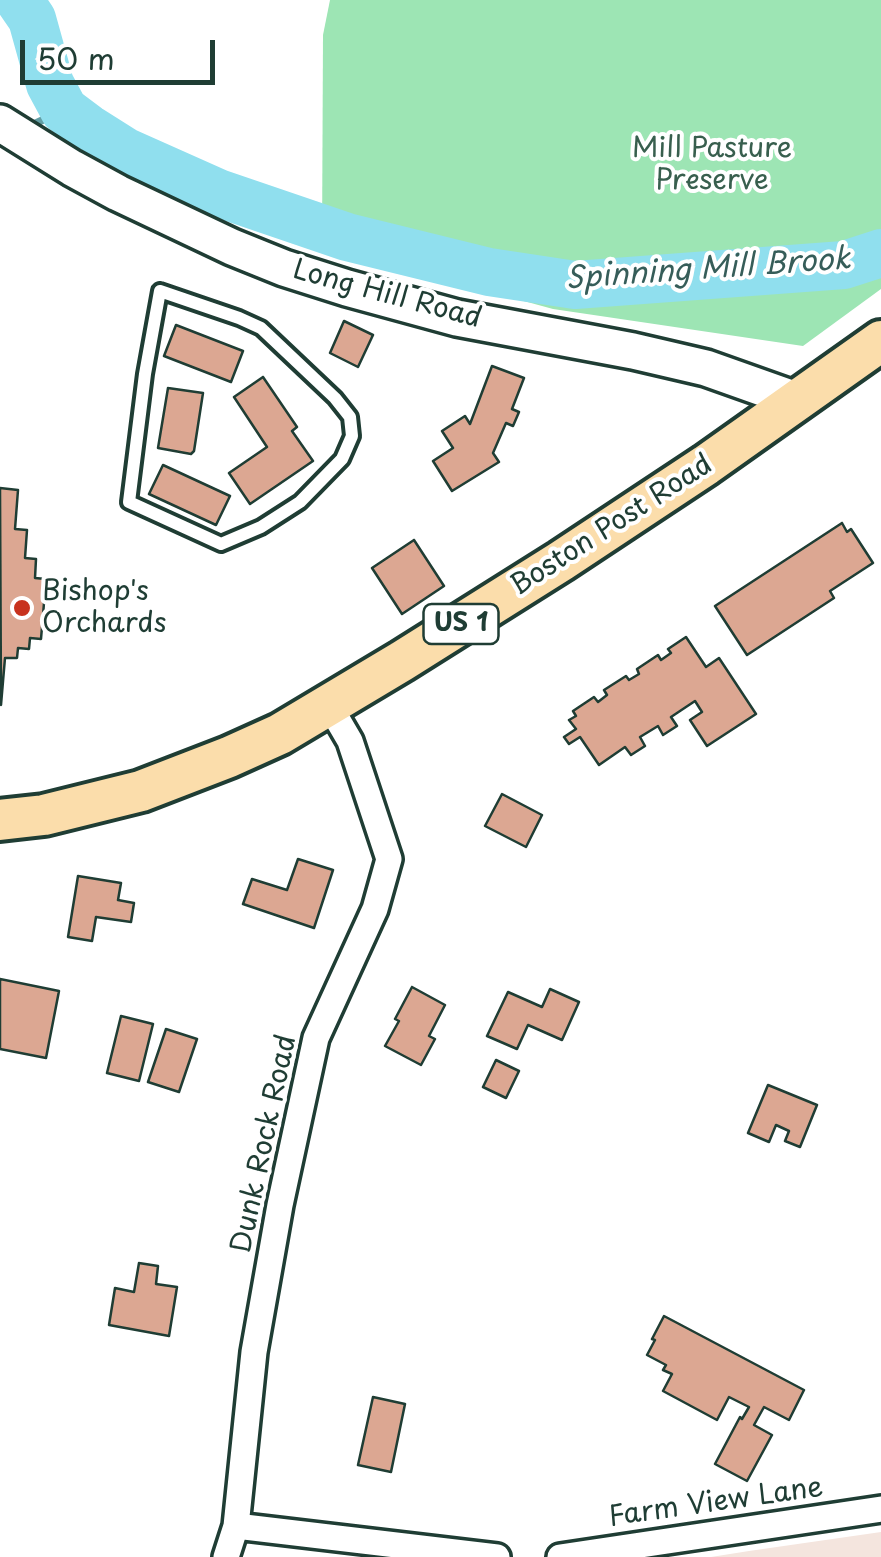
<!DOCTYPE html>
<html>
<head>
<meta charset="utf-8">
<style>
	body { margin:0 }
	#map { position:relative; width:881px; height:1557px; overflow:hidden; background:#fff; font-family:"Playpen Sans",sans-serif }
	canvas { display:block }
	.scale { position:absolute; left:20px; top:40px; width:195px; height:45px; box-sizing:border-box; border:5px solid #1f3d34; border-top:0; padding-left:12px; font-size:30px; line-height:35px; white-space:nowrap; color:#1f3d34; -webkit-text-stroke:8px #fff; paint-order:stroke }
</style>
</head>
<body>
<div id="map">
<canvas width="881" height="1557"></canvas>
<div class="scale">50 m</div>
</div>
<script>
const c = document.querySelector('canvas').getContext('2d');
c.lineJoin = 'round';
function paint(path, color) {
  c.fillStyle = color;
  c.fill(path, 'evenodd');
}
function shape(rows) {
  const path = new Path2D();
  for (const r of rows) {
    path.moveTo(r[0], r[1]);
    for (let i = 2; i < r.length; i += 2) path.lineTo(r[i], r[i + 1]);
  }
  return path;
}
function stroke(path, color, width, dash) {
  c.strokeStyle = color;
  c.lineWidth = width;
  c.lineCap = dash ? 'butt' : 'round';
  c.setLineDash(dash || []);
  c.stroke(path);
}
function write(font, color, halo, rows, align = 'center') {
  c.font = font + ' "Playpen Sans",sans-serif';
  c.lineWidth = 8;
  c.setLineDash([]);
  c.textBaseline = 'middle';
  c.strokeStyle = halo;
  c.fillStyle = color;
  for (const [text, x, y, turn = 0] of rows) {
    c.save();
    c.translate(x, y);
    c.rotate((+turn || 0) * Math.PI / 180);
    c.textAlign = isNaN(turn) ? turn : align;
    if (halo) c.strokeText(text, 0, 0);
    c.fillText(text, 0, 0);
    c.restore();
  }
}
paint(shape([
	[881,1532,881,1557,711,1557,749,1551]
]), '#f4e5de');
paint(shape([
	[330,0,881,0,881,289,803,346,553,309,322,246,323,35]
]), '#9de5b4');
stroke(shape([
	[32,125,64,110]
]), '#639ea4', 8);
stroke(shape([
	[19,0,32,19,50,84,64,110,88,128,126,152,218,193,347,237,489,272,575,285,844,265,881,253]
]), '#90dfee', 48);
const building = shape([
	[344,321,373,335,358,367,330,353,344,321],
	[176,325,243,351,231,382,164,356,176,325],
	[492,366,524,378,512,409,519,412,513,426,506,423,493,453,499,462,452,491,433,461,453,448,442,431,465,416,470,424,492,366],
	[263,377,297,427,292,431,313,461,250,504,229,473,267,447,234,397,263,377],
	[168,388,203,393,194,451,191,454,158,448,168,388],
	[163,465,230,496,216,525,149,494,163,465],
	[0,488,18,490,15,529,27,530,25,558,36,559,35,578,46,579,41,639,30,638,29,649,18,648,17,658,5,658,1,705,0,488],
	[842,523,847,532,851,529,873,563,830,591,834,598,747,655,715,606,842,523],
	[414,540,444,586,402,614,372,568,414,540],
	[686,637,706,667,719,658,756,714,707,746,690,720,702,712,695,701,671,717,677,726,663,735,658,726,640,737,645,746,631,755,625,747,599,765,580,737,569,744,564,737,576,729,569,720,576,716,573,711,594,697,598,702,607,695,604,690,626,676,629,680,639,674,637,669,658,655,661,660,671,653,668,649,686,637],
	[502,794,542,815,526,847,485,826,502,794],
	[298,859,333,870,314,928,243,904,252,879,287,890,298,859],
	[78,876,121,883,118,900,134,903,131,922,96,917,92,941,68,937,78,876],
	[0,979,59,991,46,1058,0,1049,0,979],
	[412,987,445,1005,429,1036,435,1039,421,1065,385,1046,399,1021,395,1019,412,987],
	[550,989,579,1002,562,1040,528,1025,517,1049,487,1036,508,992,542,1007,550,989],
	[121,1016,153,1024,139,1081,107,1073,121,1016],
	[166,1029,197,1039,179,1092,148,1082,166,1029],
	[496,1060,519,1071,506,1098,483,1087,496,1060],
	[768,1085,817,1105,800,1147,785,1141,789,1131,776,1125,769,1142,748,1133,768,1085],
	[139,1263,158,1266,156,1284,177,1287,169,1336,109,1325,115,1288,134,1292,139,1263],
	[664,1316,804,1390,789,1420,764,1407,754,1425,772,1435,747,1481,715,1464,740,1417,742,1419,749,1407,729,1397,717,1420,663,1391,672,1374,663,1370,666,1365,647,1355,655,1340,652,1339,664,1316],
	[373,1397,405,1404,391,1472,358,1465,373,1397]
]);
paint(building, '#dca792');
stroke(building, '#1f3d34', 2.5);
const lane = shape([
	[160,291,239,318,261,328,335,398,350,417,352,436,342,459,300,502,261,527,221,544,129,502,145,374,160,291]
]);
const street = shape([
	[236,1526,497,1557],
	[226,1557,236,1526,254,1352,280,1205,316,1038,375,909,389,859,350,741,329,705],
	[560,1557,881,1509]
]);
const secondary = shape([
	[0,123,72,168,118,193,232,247,284,268,347,288,457,318,633,351,706,368,799,401]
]);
const primary = shape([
	[0,820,44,815,141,791,229,757,280,734,402,661,561,561,706,465,881,341]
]);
stroke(lane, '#1f3d34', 20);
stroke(street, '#1f3d34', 32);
stroke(secondary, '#1f3d34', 42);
stroke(primary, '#1f3d34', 48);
stroke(lane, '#fff', 12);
stroke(street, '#fff', 25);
stroke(secondary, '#fff', 35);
stroke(primary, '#fbddab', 40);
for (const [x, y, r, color] of [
	[22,608,10,"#c8321e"]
]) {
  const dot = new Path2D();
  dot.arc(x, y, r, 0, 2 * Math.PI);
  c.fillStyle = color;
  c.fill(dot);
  stroke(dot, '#fff', 4);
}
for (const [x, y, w] of [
	[461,624,75]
]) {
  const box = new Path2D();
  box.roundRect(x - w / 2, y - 20, w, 40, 8);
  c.fillStyle = '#fff';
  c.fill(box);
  stroke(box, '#1f3d34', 2.5);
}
write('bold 25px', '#1f3d34', null, [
	["US 1",461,624]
]);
write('28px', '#385f4e', '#fff', [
	["Mill Pasture",712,149],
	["Preserve",712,181]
]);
write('28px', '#1f3d34', '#fff', [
	["Long Hill Road",387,295,15],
	["Boston Post Road",612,526,-33],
	["Dunk Rock Road",265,1144,-78],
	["Farm View Lane",716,1503,-8]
]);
write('28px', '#1f3d34', '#fff', [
	["Bishop's",42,592],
	["Orchards",42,624]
], 'left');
write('italic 30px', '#365d59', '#fff', [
	["Spinning Mill Brook",708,270,-4]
]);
</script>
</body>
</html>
